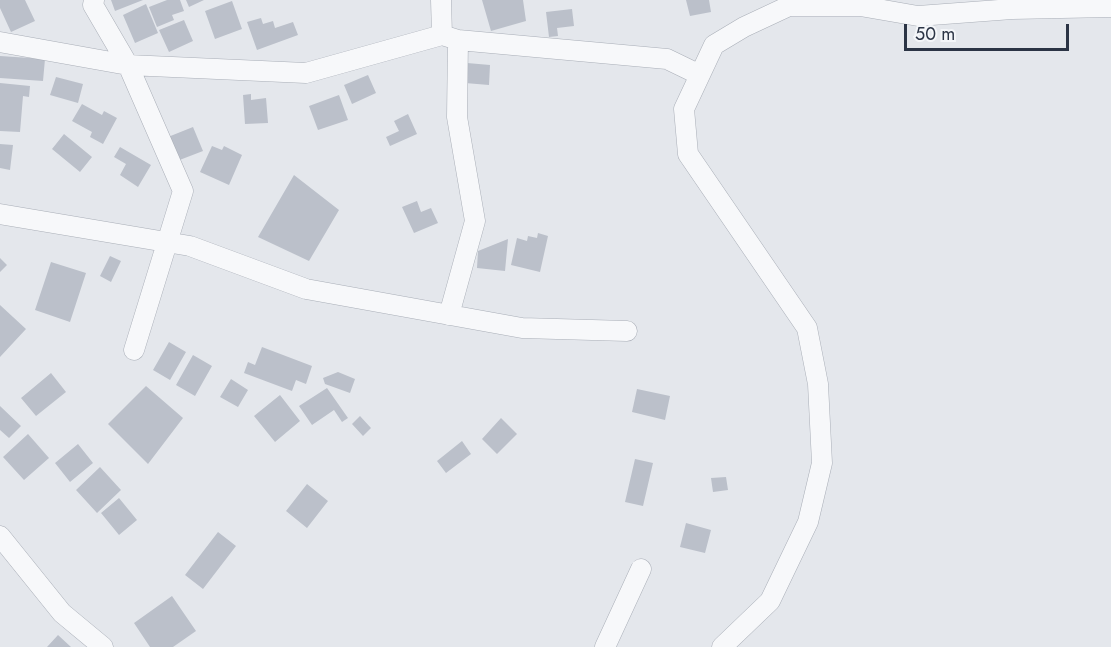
<!DOCTYPE html>
<html>
<head>
<meta charset="utf-8">
<style>
	body { margin:0 }
	#map { position:relative; width:1111px; height:647px; overflow:hidden; background:#e4e7ec; font-family:Jost,sans-serif }
	canvas { display:block }
	.scale { position:absolute; left:904px; top:24px; width:165px; height:27px; box-sizing:border-box; border:3px solid #2b3445; border-top:0; padding-left:8px; font-size:18px; line-height:21px; white-space:nowrap; color:#2b3445; -webkit-text-stroke:4px #f4f6f9; paint-order:stroke }
</style>
</head>
<body>
<div id="map">
<canvas width="1111" height="647"></canvas>
<div class="scale">50 m</div>
</div>
<script>
const c = document.querySelector('canvas').getContext('2d');
c.lineJoin = 'round';
function paint(path, color) {
  c.fillStyle = color;
  c.fill(path, 'evenodd');
}
function shape(rows) {
  const path = new Path2D();
  for (const r of rows) {
    path.moveTo(r[0], r[1]);
    for (let i = 2; i < r.length; i += 2) path.lineTo(r[i], r[i + 1]);
  }
  return path;
}
function stroke(path, color, width, dash) {
  c.strokeStyle = color;
  c.lineWidth = width;
  c.lineCap = dash ? 'butt' : 'round';
  c.setLineDash(dash || []);
  c.stroke(path);
}
paint(shape([
	[0,0,25,0,35,21,11,32,0,8],
	[111,0,143,0,115,11],
	[167,0,180,0,184,11,172,15,174,20,157,27,149,7],
	[186,0,204,0,189,7],
	[482,0,523,0,526,21,491,31],
	[686,0,709,0,711,12,690,16],
	[232,1,242,29,215,39,205,11],
	[146,4,158,33,135,43,123,15],
	[572,9,574,26,557,28,558,36,549,37,546,12],
	[261,18,263,24,273,21,275,28,293,22,298,35,257,50,247,22],
	[184,20,193,41,169,52,159,30],
	[0,56,45,59,43,81,0,78],
	[467,63,490,65,489,85,465,83],
	[368,75,376,93,352,104,344,85],
	[56,77,83,84,78,103,50,95],
	[0,83,30,86,29,97,23,96,20,132,0,131],
	[251,94,251,100,266,98,268,123,245,124,243,95],
	[339,95,348,120,318,130,309,106],
	[82,104,102,115,104,111,117,118,103,144,90,137,92,132,72,121],
	[408,114,417,134,390,146,386,137,399,131,394,121],
	[193,127,203,151,177,161,168,137],
	[64,134,92,157,80,172,52,149],
	[0,144,13,145,10,170,0,168],
	[212,146,222,150,224,146,242,155,229,185,200,172],
	[120,147,151,165,138,187,120,175,126,164,114,157],
	[294,175,339,210,309,261,258,237],
	[417,201,421,212,431,208,438,223,414,233,402,207],
	[538,233,548,236,540,272,511,265,517,238,527,241,528,236,537,238],
	[508,239,505,271,477,268,478,251],
	[110,256,121,261,111,282,100,276],
	[0,258,7,265,0,272],
	[51,262,86,273,70,322,35,310],
	[0,305,26,329,0,357],
	[169,342,186,352,170,380,153,370],
	[262,347,312,366,306,384,296,380,292,391,244,373,248,362,255,365],
	[193,355,212,366,195,396,176,385],
	[338,372,355,379,350,393,325,384,323,378],
	[51,373,66,392,36,416,21,398],
	[231,379,248,390,238,407,220,397],
	[146,386,183,418,148,464,108,424],
	[327,388,348,418,342,422,334,410,312,425,299,406],
	[637,389,670,396,665,420,632,412],
	[280,395,300,421,275,442,254,416],
	[0,406,21,426,9,438,0,430],
	[360,416,371,428,363,436,352,424],
	[501,418,517,434,497,454,482,439],
	[28,434,49,458,24,480,3,457],
	[462,441,471,454,446,473,437,461],
	[78,444,93,463,70,482,55,463],
	[635,459,653,463,643,506,625,502],
	[100,467,121,490,97,513,76,490],
	[726,477,728,490,713,492,711,478],
	[307,484,328,501,307,528,286,511],
	[119,498,137,520,119,535,101,513],
	[686,523,711,530,705,553,680,547],
	[218,532,236,546,203,589,185,575],
	[172,596,196,631,173,647,150,647,134,623],
	[58,635,71,647,47,647]
]), '#bbc0ca');
const minor = shape([
	[94,0,93,5,128,65,183,191,134,350],
	[441,0,442,35,458,40,667,59,700,75],
	[0,42,128,65,306,73,442,35],
	[0,214,190,246,306,289,522,328,627,331],
	[449,315,475,221,457,117,458,40],
	[0,536,62,613,103,647],
	[605,647,641,569],
	[722,647,770,601,808,522,822,463,818,384,807,328,688,154,684,109,714,45,744,27,789,6,860,6,918,16,1012,9,1111,7]
]);
stroke(minor, '#a9aeb7', 21);
stroke(minor, '#f7f8fa', 20);
</script>
</body>
</html>
